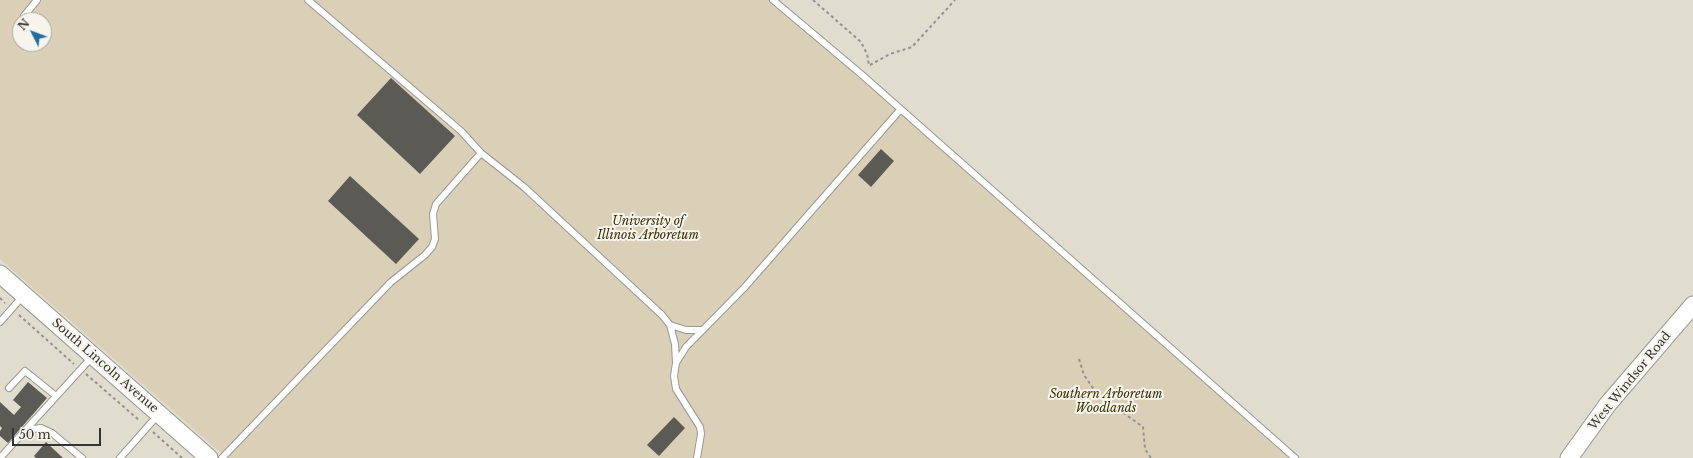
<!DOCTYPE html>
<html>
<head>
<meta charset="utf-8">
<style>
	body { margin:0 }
	#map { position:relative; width:1693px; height:458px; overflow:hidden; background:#e9e7e0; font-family:"Libre Baskerville",serif }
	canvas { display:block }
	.north { position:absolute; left:12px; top:12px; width:40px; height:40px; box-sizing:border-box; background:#f6f4ed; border:1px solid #a8a7a1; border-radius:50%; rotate:312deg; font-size:11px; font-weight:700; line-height:16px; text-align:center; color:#343330 }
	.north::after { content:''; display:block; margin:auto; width:14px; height:18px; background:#216ea0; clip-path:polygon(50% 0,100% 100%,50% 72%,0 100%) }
	.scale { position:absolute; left:12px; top:428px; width:89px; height:18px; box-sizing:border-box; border:2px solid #343330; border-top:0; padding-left:5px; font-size:12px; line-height:14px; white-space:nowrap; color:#343330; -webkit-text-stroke:3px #f6f4ed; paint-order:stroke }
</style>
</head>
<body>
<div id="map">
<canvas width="1693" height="458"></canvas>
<div class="north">N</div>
<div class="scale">50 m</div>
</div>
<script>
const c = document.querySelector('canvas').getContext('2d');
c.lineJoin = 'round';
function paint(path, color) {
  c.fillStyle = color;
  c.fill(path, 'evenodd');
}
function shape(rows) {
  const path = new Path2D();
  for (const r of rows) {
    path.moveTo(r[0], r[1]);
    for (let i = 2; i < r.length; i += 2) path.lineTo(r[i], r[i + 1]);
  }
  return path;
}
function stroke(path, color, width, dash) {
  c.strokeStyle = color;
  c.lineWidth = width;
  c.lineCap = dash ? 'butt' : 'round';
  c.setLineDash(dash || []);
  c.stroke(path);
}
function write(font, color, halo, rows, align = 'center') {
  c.font = font + ' "Libre Baskerville",serif';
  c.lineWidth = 4;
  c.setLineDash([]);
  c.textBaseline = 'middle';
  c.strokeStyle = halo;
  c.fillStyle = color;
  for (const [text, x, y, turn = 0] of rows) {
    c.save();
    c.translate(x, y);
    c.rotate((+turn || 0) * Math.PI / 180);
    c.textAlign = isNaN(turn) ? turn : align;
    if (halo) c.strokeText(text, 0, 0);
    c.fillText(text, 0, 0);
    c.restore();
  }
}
paint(shape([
	[0,0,1693,0,1693,458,0,458],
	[20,20,44,20,44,44,20,44]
]), '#e0dcce');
paint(shape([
	[0,0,773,0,1295,458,227,458,0,259],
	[20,20,44,20,44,44,20,44]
]), '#d9d0b7');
paint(shape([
	[391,78,455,136,420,174,357,115],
	[881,149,894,161,871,187,858,175],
	[350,176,419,239,396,264,328,201],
	[28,382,47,398,8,443,0,436,0,431,2,428,0,426,0,402,14,415,21,407,13,400],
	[674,417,685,428,659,456,647,445],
	[46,442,63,458,36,458,34,456]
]), '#5c5a55');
const lane = shape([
	[308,0,461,131,481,153,524,187,662,315,670,325,686,330,702,330],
	[773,0,861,74,1295,458],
	[24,16,37,0],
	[0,322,23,296],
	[670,325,675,344,676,363],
	[9,388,25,371,56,396],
	[25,430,41,428,52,433,82,458],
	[0,458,92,357],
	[120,458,158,415],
	[222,458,391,282,425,255,432,247,435,239,433,214,436,204,481,153],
	[697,458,701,434,700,427,676,389,674,376,676,363,686,347,744,288,900,110]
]);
const secondary = shape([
	[0,274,209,458],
	[1569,458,1608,404,1693,305]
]);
stroke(lane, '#9a9892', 8);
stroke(secondary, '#9a9892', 19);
stroke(shape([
	[813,0,861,42,867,54,869,65],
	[870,65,890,54,912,47,955,0],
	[0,298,5,303],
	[19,315,74,364],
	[1079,359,1084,375,1097,394,1143,427,1145,449,1151,458],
	[86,374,140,421],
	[153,432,182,458]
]), '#92918c', 2, [3, 3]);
stroke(lane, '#fff', 6);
stroke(secondary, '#fff', 17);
write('italic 12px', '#3a2e02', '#f6f4ed', [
	["University of",648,222],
	["Illinois Arboretum",648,236],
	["Southern Arboretum",1106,395],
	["Woodlands",1106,409]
]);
write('12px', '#343330', '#f6f4ed', [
	["South Lincoln Avenue",105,366,41],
	["West Windsor Road",1630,381,-51]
]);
</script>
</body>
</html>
